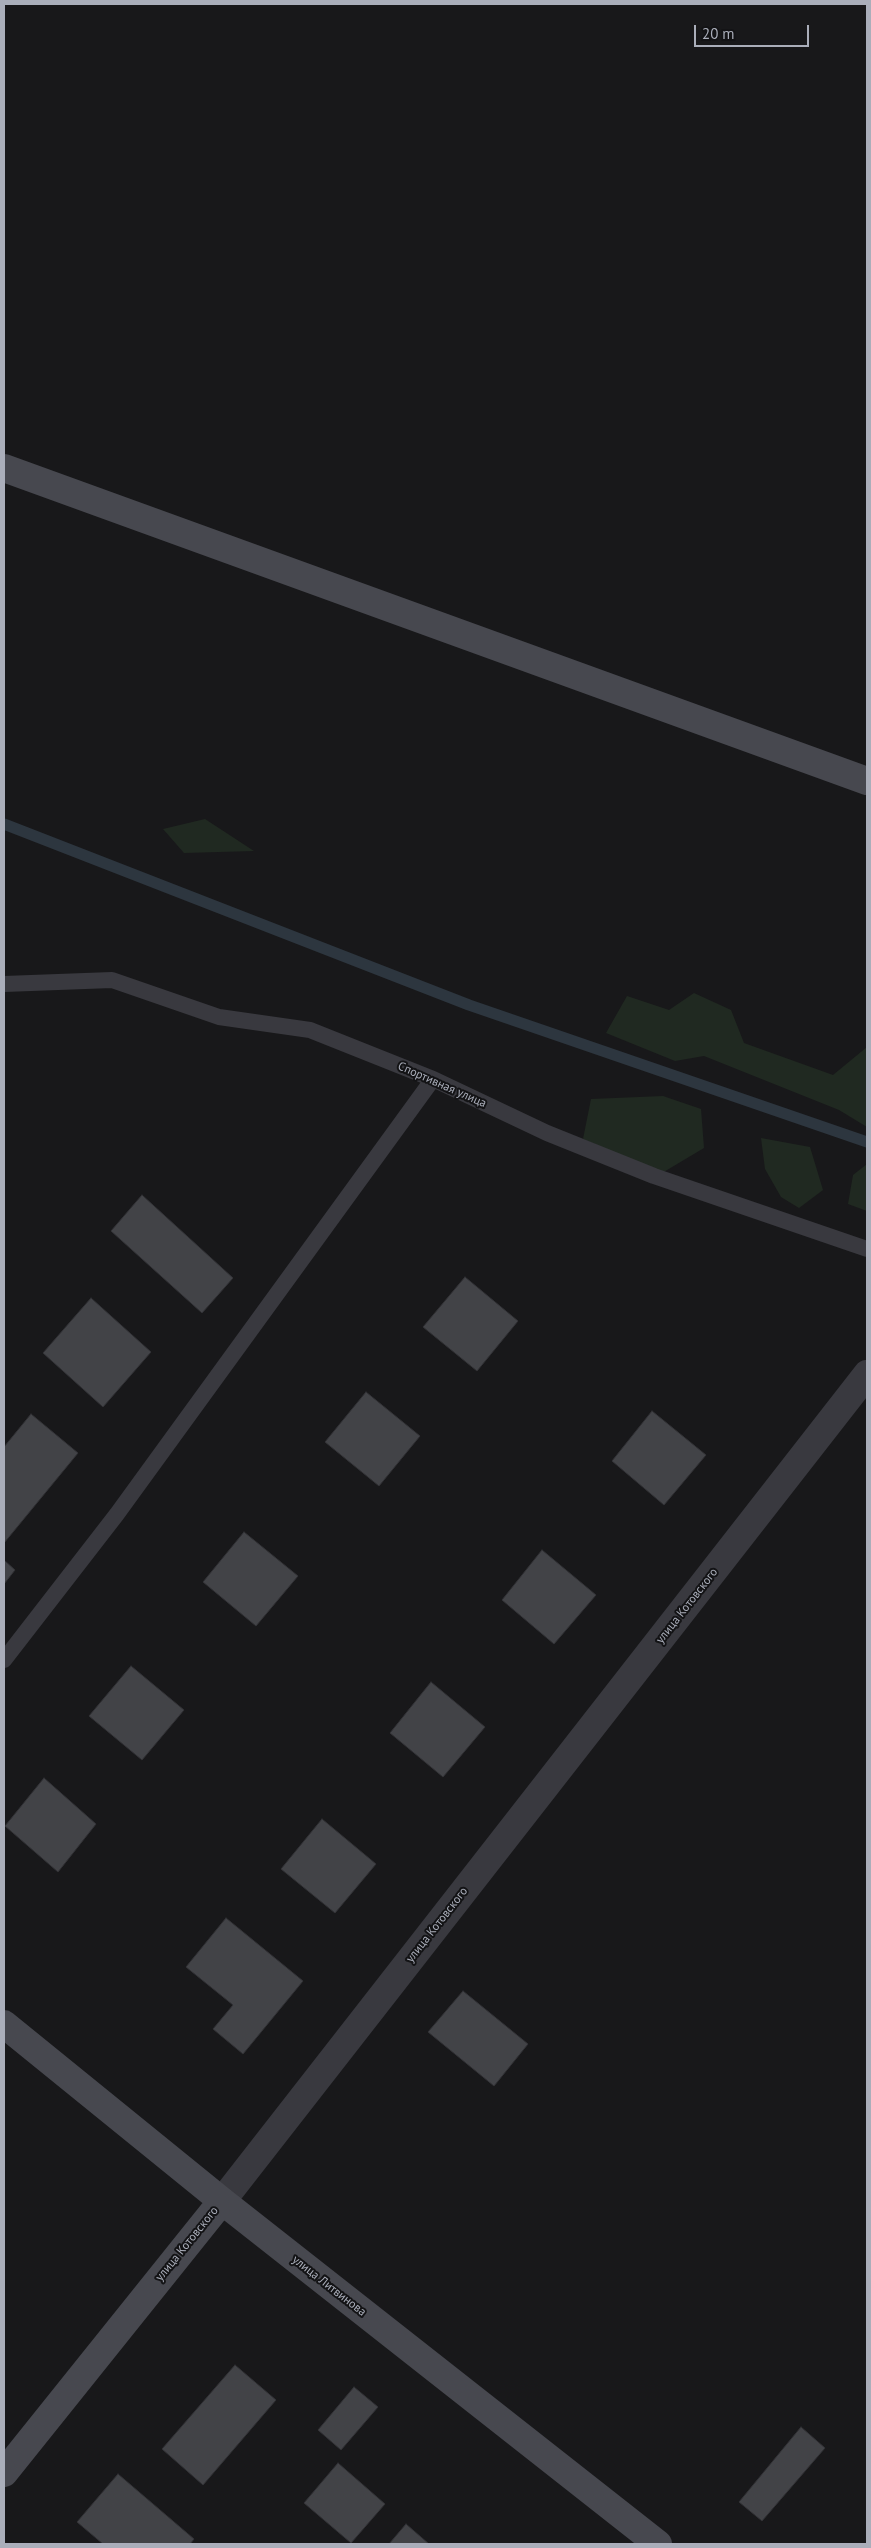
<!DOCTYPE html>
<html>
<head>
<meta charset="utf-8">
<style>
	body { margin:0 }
	#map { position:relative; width:871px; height:2548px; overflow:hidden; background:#18181a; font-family:"PT Sans",sans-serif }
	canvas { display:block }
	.frame { position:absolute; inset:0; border:5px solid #aaaeba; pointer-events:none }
	.scale { position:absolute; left:694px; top:25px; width:115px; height:22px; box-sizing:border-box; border:2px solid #aaaeba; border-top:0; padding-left:6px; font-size:15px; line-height:18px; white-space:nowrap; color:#aaaeba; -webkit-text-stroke:4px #131315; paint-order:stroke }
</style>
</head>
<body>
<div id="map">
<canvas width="871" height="2548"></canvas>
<div class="frame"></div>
<div class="scale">20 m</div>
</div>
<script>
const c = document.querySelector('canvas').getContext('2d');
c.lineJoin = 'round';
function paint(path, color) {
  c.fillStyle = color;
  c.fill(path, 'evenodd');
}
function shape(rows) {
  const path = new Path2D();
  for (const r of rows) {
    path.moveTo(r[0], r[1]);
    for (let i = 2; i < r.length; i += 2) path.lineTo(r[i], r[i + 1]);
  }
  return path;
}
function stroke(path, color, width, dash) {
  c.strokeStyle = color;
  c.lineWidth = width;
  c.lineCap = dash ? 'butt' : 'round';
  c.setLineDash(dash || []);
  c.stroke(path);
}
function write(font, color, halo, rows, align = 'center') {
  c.font = font + ' "PT Sans",sans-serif';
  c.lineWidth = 4;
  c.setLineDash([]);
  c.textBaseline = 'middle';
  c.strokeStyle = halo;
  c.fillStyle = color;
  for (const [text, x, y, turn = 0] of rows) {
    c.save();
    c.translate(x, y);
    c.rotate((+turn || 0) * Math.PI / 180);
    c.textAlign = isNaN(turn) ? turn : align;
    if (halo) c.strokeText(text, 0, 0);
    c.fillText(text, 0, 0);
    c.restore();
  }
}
paint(shape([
	[205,819,254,851,184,853,163,829],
	[694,993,731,1010,744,1043,833,1075,867,1047,867,1127,839,1110,704,1056,675,1061,606,1033,627,996,669,1010],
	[663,1096,701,1109,704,1148,662,1173,583,1139,591,1099],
	[761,1138,810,1147,823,1190,799,1208,781,1197,765,1169],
	[867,1164,867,1211,848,1204,853,1175]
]), '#202921');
stroke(shape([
	[4,824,469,1005,867,1142]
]), '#2d363f', 11);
const building = shape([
	[142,1195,233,1278,202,1313,111,1231,142,1195],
	[465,1277,518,1321,477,1371,423,1327,465,1277],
	[91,1298,151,1352,103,1407,43,1353,91,1298],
	[366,1392,420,1436,379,1486,325,1442,366,1392],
	[652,1411,706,1455,664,1505,612,1461,652,1411],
	[31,1414,78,1453,4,1543,4,1447,31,1414],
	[244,1532,298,1576,256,1626,203,1582,244,1532],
	[542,1550,596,1595,554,1644,502,1600,542,1550],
	[4,1560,15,1570,4,1584,4,1560],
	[131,1666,184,1710,142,1760,89,1716,131,1666],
	[431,1682,485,1727,443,1777,390,1733,431,1682],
	[44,1778,96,1824,58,1872,5,1826,44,1778],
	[322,1819,376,1864,335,1913,281,1869,322,1819],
	[226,1918,303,1981,243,2054,213,2029,233,2005,186,1967,226,1918],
	[463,1991,528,2044,494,2086,428,2032,463,1991],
	[235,2365,276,2400,203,2485,162,2449,235,2365],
	[354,2387,378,2407,341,2450,318,2430,354,2387],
	[801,2427,825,2448,762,2521,739,2502,801,2427],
	[338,2463,385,2504,351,2543,304,2503,338,2463],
	[118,2474,194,2539,190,2544,103,2544,77,2522,118,2474],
	[406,2524,429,2544,389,2544,406,2524]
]);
paint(building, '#424347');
stroke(building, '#323236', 1);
stroke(shape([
	[4,984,112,980,219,1017,310,1030,433,1079,547,1133,654,1176,867,1249],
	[4,1660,117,1514,433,1079]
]), '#39393f', 16);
stroke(shape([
	[222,2201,867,1374]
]), '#39393f', 28);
stroke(shape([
	[4,468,867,781],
	[4,2024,222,2201,658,2544],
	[4,2473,222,2201]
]), '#47484f', 28);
write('12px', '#aaaeba', '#131315', [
	["Спортивная улица",442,1085,24],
	["улица Котовского",687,1606,-52],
	["улица Котовского",437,1925,-52],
	["улица Котовского",187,2244,-51],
	["улица Литвинова",329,2286,38]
]);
</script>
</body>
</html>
